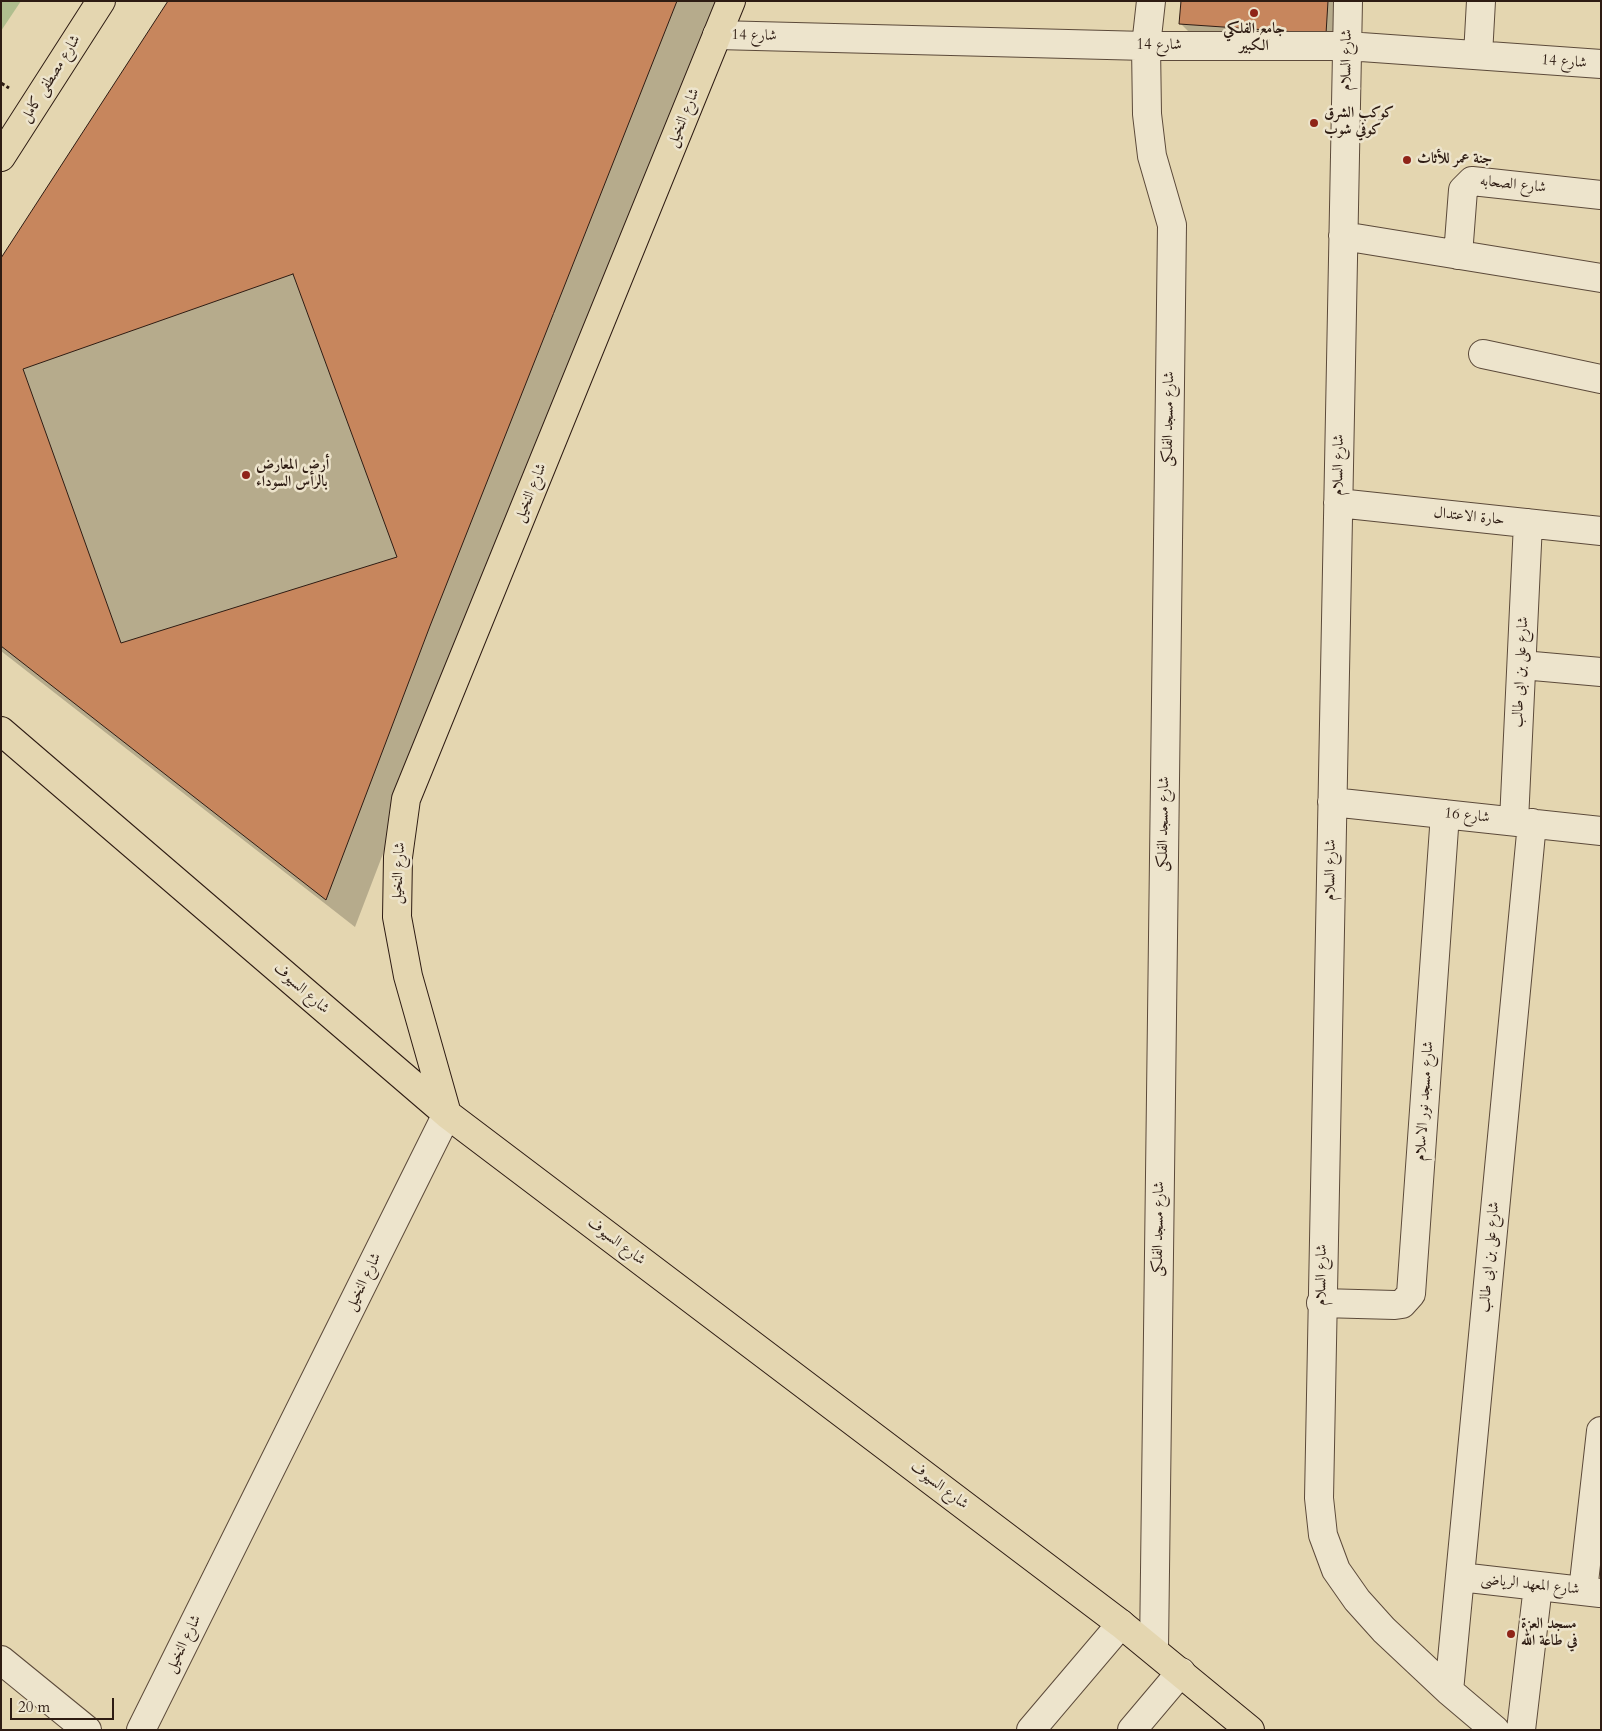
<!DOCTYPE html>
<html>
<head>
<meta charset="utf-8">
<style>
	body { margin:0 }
	#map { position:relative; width:1602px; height:1731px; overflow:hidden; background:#e4d6b0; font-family:Cardo,serif }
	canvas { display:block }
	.frame { position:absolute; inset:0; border:2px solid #2e1c13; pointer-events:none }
	.scale { position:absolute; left:10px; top:1698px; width:104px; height:22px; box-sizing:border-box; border:2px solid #2e1c13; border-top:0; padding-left:6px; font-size:15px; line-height:18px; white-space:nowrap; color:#2e1c13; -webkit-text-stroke:4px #ede4cc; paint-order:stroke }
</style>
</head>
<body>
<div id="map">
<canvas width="1602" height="1731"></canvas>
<div class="frame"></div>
<div class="scale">20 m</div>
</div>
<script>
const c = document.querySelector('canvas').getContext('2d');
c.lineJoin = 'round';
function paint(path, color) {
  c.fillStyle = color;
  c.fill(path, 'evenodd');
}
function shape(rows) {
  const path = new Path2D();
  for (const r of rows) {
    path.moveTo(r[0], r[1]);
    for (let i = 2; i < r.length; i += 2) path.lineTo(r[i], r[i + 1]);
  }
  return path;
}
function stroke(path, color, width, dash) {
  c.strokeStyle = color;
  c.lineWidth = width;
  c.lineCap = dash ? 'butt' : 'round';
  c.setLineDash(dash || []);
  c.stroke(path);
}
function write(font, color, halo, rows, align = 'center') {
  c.font = font + ' Cardo,Amiri,serif';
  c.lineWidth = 5;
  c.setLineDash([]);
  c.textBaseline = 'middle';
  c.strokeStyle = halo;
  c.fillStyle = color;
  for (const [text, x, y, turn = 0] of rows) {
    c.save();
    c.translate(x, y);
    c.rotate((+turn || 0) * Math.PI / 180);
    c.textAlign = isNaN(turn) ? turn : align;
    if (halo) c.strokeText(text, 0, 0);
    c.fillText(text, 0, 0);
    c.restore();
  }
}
paint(shape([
	[1,1,21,1,1,31]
]), '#b0be8e');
paint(shape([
	[169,1,716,1,459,655,355,927,1,651,1,261],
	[1182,1,1358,1,1354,62,1209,52,1181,24]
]), '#0003');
const building = shape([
	[168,1,677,1,430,626,326,900,1,646,1,258,168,1],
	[1181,1,1328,1,1326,34,1179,24,1181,1],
	[293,274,397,557,121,643,23,369,293,274]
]);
paint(building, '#c7865d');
stroke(building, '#2e1c13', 1);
const minor = shape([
	[1151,1,1146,46,1147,114,1152,156,1172,225,1154,1649],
	[1348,1,1319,1498,1323,1535,1336,1570,1357,1600,1384,1630,1449,1691,1495,1730],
	[717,35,1146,46,1347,46,1601,64],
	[1478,55,1481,1],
	[1343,236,1601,278],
	[1458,255,1463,190,1472,181,1601,195],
	[1483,354,1601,379],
	[1338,503,1601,531],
	[1522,665,1601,672],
	[1332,802,1601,831],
	[1514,821,1528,523],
	[1321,1303,1395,1305,1402,1304,1411,1294,1445,814],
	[1460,1577,1600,1593],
	[1583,1591,1601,1431],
	[1,1660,87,1730],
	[1449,1691,1532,823],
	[141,1730,447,1114],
	[1031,1730,1121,1624],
	[1132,1730,1181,1672],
	[1521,1730,1538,1586]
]);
const major = shape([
	[1,157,101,1],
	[1,731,447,1114,1121,1624,1250,1730],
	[447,1114,408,976,397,917,398,857,406,799,731,1]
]);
stroke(minor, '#5c4a3a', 30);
stroke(major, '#2e1c13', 30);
stroke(shape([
	[1,83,9,88]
]), '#2e1c13', 3, [4, 2.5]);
stroke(minor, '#ede4cc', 28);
stroke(major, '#e4d6b0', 28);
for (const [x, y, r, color] of [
	[1254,13,5,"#8f2418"],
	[1314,123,5,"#8f2418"],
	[1407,160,5,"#8f2418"],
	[246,475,5,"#8f2418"],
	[1511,1634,5,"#8f2418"]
]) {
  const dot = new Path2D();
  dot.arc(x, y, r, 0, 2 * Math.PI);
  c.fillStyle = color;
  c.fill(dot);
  stroke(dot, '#ede4cc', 2);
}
write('bold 15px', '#2e1c13', '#ede4cc', [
	["جامع الفلكي",1254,30,"center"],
	["الكبير",1254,47,"center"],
	["كوكب الشرق",1324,114],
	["كوفي شوب",1324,131],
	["جنة عمر للأثاث",1417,160],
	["أرض المعارض",256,466],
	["بالرأس السوداء",256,483],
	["مسجد العزة",1521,1625],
	["في طاعة الله",1521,1642]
], 'left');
write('15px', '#2e1c13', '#ede4cc', [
	["شارع 14",754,36,1],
	["شارع 14",1159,46],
	["شارع السلام",1347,60,-89],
	["شارع 14",1564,62,4],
	["شارع مصطفى كامل",51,79,-58],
	["شارع النخيل",684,118,-68],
	["شارع الصحابه",1513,185,6],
	["شارع مسجد الفلكى",1169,419,-89],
	["شارع السلام",1339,465,-89],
	["شارع النخيل",531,493,-68],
	["حارة الاعتدال",1469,517,6],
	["شارع على بن ابى طالب",1521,672,-87],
	["شارع 16",1467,816,6],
	["شارع مسجد الفلكى",1164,824,-89],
	["شارع السلام",1331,870,-89],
	["شارع النخيل",399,873,-87],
	["شارع السيوف",301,989,41],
	["شارع مسجد نور الاسلام",1425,1101,-86],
	["شارع مسجد الفلكى",1159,1229,-89],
	["شارع السيوف",616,1242,37],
	["شارع على بن ابى طالب",1490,1257,-85],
	["شارع السلام",1322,1275,-89],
	["شارع النخيل",364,1282,-64],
	["شارع السيوف",939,1486,37],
	["شارع المعهد الرياضى",1530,1585,6],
	["شارع النخيل",184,1644,-64]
]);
</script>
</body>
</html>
